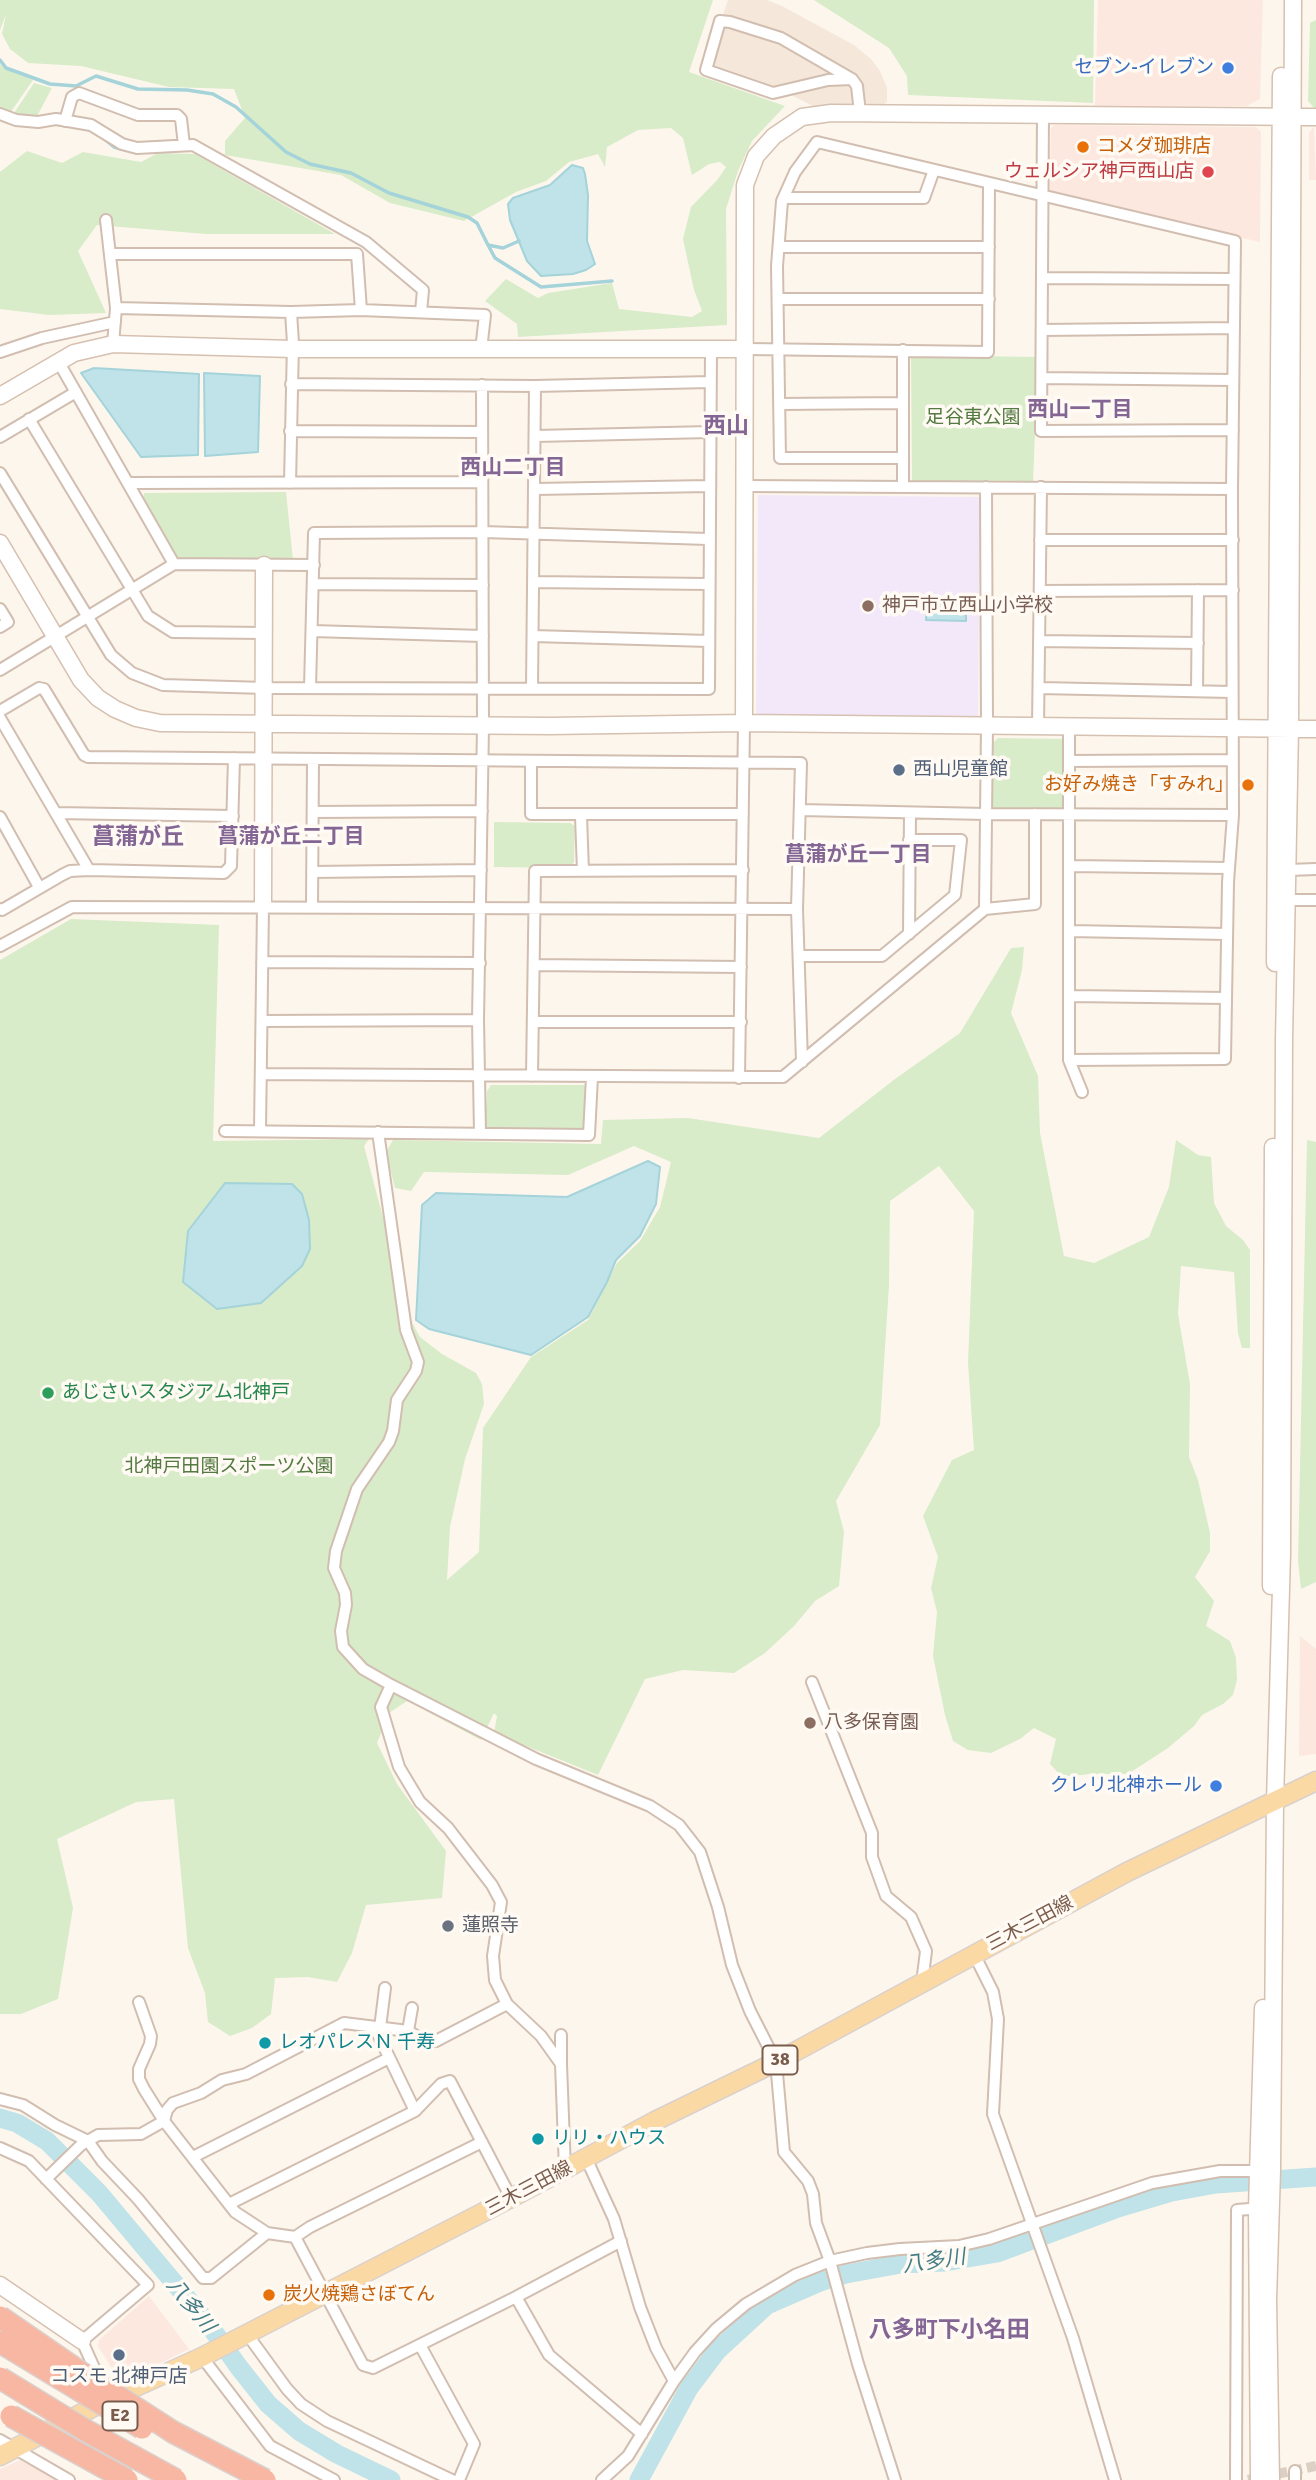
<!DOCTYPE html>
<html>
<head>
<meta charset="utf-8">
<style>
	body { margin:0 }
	canvas { display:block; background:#fdf6ec }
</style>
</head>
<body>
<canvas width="1316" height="2480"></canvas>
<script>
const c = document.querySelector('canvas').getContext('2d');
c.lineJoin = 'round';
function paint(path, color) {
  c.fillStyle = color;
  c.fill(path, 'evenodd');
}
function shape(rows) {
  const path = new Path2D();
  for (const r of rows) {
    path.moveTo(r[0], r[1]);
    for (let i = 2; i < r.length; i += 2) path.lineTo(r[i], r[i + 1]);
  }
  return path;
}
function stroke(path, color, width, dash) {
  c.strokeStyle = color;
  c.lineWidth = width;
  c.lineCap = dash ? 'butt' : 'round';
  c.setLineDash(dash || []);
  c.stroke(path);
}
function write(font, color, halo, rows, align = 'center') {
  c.font = font + ' Signika,"Noto Sans JP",sans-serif';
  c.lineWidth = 7;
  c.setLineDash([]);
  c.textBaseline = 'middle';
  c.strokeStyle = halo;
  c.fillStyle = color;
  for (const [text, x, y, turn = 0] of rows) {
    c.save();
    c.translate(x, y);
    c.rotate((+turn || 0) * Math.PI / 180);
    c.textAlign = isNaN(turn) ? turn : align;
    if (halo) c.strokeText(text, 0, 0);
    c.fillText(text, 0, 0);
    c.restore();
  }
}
paint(shape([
	[728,0,767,0,782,6,854,45,871,59,880,71,887,88,887,102,883,105,865,106,864,91,859,78,846,68,786,35,723,15],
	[728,25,781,43,828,69,827,76,775,90,710,66,721,31],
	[847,85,854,89,855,104,815,107,789,94,815,87]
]), '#f5e8da');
paint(shape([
	[1098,0,1263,0,1260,99,1247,106,1095,106],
	[1054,125,1256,127,1261,132,1260,242,1054,194,1050,189,1050,177,1051,128],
	[1314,126,1316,180,1309,180,1309,133],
	[1300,1636,1316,1649,1316,1754,1299,1756],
	[149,2296,189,2349,125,2381,118,2378,98,2346,99,2340],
	[20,2460,58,2480,0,2480,0,2469]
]), '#fde8e0');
paint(shape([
	[758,495,980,497,978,716,756,715]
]), '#f3e8fa');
paint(shape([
	[0,0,713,0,689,72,785,106,752,141,738,171,726,209,727,325,518,337,517,324,485,301,506,279,538,298,548,293,612,283,619,309,692,317,702,311,694,290,683,239,691,207,718,179,726,167,720,162,709,164,692,175,683,138,671,128,638,130,607,147,605,167,598,154,569,162,546,181,516,192,464,221,390,203,341,175,225,155,225,141,245,118,234,89,169,87,81,66,28,63,10,49,2,34,6,14,0,30],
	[814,0,1094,0,1093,103,908,95,907,76,889,48],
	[1316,20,1316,110,1308,101,1310,23],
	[0,64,5,69,33,80,8,116,0,110],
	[34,83,52,88,36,118,12,116],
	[27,151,62,163,83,152,141,162,158,153,195,154,335,234,206,234,97,225,78,251,106,313,49,315,0,309,0,172],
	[911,355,1038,357,1033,483,912,483],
	[286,492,293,560,177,559,143,499,144,493],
	[998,738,1064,739,1064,806,1060,810,993,809,992,744],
	[494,822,570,823,575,826,574,862,570,868,494,867],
	[71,919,219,925,213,1141,369,1139,364,1146,410,1319,420,1337,442,1354,476,1373,482,1384,484,1404,465,1459,450,1527,447,1580,479,1552,483,1428,531,1357,588,1320,617,1263,640,1241,660,1207,671,1162,634,1146,568,1175,424,1172,411,1191,395,1188,386,1152,393,1140,601,1144,603,1120,688,1118,819,1138,895,1079,960,1033,1011,948,1024,947,1022,970,1011,1013,1038,1076,1040,1133,1064,1256,1094,1263,1149,1237,1169,1187,1176,1140,1198,1155,1211,1157,1214,1203,1226,1226,1243,1240,1250,1250,1250,1348,1242,1348,1238,1333,1234,1272,1181,1266,1178,1314,1190,1384,1189,1457,1198,1480,1210,1533,1210,1551,1195,1577,1214,1601,1206,1626,1230,1641,1236,1658,1237,1680,1233,1695,1223,1704,1202,1715,1194,1726,1168,1748,1128,1774,1090,1774,1062,1777,1050,1764,1056,1739,1034,1728,1020,1739,991,1753,968,1750,953,1741,945,1715,933,1656,937,1612,931,1588,938,1557,923,1516,952,1460,974,1450,968,1363,974,1211,939,1166,890,1201,889,1285,880,1425,836,1501,844,1532,839,1586,815,1601,794,1626,765,1653,734,1673,683,1670,645,1679,598,1775,494,1733,497,1716,494,1713,481,1740,407,1701,389,1713,377,1743,397,1784,446,1851,442,1898,366,1905,352,1953,337,1982,308,1977,275,1978,271,2014,252,2028,230,2036,208,2022,205,1993,188,1948,174,1799,136,1802,57,1839,73,1908,58,1999,21,2014,0,2014,0,960],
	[491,1085,584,1085,587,1088,586,1128,581,1133,485,1129,487,1091],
	[1307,1140,1316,1142,1316,1582,1301,1589,1298,1561]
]), '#d8ecc9');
const water = shape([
	[572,165,583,168,585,174,588,195,587,241,595,264,586,270,573,274,541,276,527,261,510,220,508,204,513,198,550,185,572,165],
	[94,368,199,374,198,455,141,457,81,373,94,368],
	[204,373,260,376,258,452,205,456,204,373],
	[927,603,966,604,966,621,926,620,927,603],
	[648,1161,660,1167,656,1204,640,1236,616,1260,607,1282,588,1317,531,1355,429,1329,416,1320,422,1205,436,1193,567,1197,648,1161],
	[225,1183,292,1184,302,1194,309,1220,310,1249,302,1266,261,1303,217,1309,183,1282,188,1231,225,1183]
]);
paint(water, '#bfe3e8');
stroke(water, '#a5d3da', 2);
stroke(shape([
	[0,60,6,68,50,84,76,86,96,76,138,89,187,90,213,94,236,107,286,152,310,164,351,173,389,193,468,217,477,223,488,245,503,248,519,241],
	[101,136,114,147,121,149],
	[488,245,495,258,541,287,612,281]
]), '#a5d3da', 3.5);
stroke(shape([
	[0,2118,17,2123,47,2141,99,2193,207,2322,238,2366,268,2404,299,2431,337,2454,391,2480],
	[639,2480,689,2388,717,2351,767,2305,820,2282,846,2274,901,2264,945,2262,997,2253,1115,2209,1172,2192,1216,2184,1316,2177]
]), '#bfe3e8', 19);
stroke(shape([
	[1248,2480,1316,2466]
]), '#dcd0c4', 10, [10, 5]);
const street = shape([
	[852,79,828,80,773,93,706,70,720,21,730,22,781,38,852,79,857,86,860,113],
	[1043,113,1041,431,1233,430],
	[0,114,16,120,38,122,56,119,91,125,122,144,137,148,193,145,366,242,423,290,421,312],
	[65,121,72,97,79,93,138,115,177,115,181,119,184,145],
	[784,198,924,198,934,170],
	[106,220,116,308,113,344],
	[779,247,989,247],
	[110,254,357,254,361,310],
	[1042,278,1234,279],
	[778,299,989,299],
	[116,308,291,312,361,310,485,315,481,350],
	[1042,330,1234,328],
	[746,349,988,352,989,183],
	[903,350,903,487],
	[0,352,42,338,115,322],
	[1042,378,1233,380],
	[291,384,535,386,710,382],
	[779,404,902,403],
	[29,419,148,616,173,632,264,633],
	[290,431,482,432],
	[535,436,710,432],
	[0,437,76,392],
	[902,458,780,458,777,266,782,201,795,172,817,142,1235,241,1232,489,1233,815,1228,882,1225,1059,1069,1060],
	[0,473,111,655,132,673,163,685,265,688,709,689,711,350],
	[128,483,482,482],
	[290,483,293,343,291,312],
	[745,486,1232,489],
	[535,489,709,486],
	[1040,540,1233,540],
	[174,564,314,565],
	[534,582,708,584],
	[313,584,483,585],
	[1040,591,1233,590],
	[0,609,8,622,0,627],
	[312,631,483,636],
	[533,636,709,641],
	[1039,641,1198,643],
	[0,670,174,564,58,361],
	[310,688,314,533,483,532,708,539],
	[532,688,535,386],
	[1039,688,1232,692],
	[1197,691,1198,590],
	[0,711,39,688,44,689,84,755,88,757,801,763,797,909,802,1062],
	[0,718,89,870,70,871,62,875,2,910,0,909],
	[1038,726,1041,487],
	[1069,726,1069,1060,1082,1092],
	[531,761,531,814,743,814],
	[1069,761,1232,760],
	[800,810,986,814,1233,815],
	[313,812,482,811],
	[56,813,233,816],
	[581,816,583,871],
	[0,817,39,887],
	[1070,866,1229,868],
	[89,870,224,873,231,866,234,758],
	[1288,870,1316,869],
	[312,872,481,870],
	[1287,900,1316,900],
	[312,906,313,759],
	[985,909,1035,904,1035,814],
	[1070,931,1227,934],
	[909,934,910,813],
	[0,946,72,907,797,909],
	[799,956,882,956,955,895,961,840,909,840],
	[262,962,480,963],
	[534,965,741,967],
	[1070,996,1226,998],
	[262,1021,478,1020],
	[533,1022,741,1022],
	[261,1074,783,1077,985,909,987,725,986,487],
	[532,1076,535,871,743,870],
	[739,1078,744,723],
	[260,1130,263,906],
	[225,1131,589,1135,592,1077],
	[378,1132,406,1330,418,1362,416,1371,397,1400,393,1431,389,1442,357,1489,336,1551,334,1568,345,1593,346,1605,341,1631,343,1647,363,1669,391,1685,536,1759,650,1806,679,1825,700,1852,718,1907,732,1965,750,2011,776,2062,784,2152,808,2181,813,2194,816,2223,830,2261,858,2364,895,2480],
	[480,1133,478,1020,483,726,482,385],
	[812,1682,872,1833,872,1857,886,1896,911,1917,926,1951,922,1983],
	[391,1685,381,1707,399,1767,420,1802,448,1828,492,1885,501,1902,493,1956,495,1980,507,2004,541,2036,561,2064,565,2170],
	[974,1954,993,1992,998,2019,993,2114,1073,2338,1115,2480],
	[139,2002,151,2036,150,2044,139,2069,139,2079,144,2089,164,2121,235,2212,267,2233],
	[375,2028,415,2111,441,2084,450,2081,511,2198],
	[380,2028,385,1988],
	[408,2031,412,2008],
	[561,2064,561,2035],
	[0,2099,23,2105,55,2125,88,2141,102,2161,138,2199,203,2278,211,2278,267,2233,295,2237,363,2365,373,2368,516,2297,621,2241],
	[0,2148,29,2161,148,2285,82,2341,100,2381],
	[193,2157,389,2058],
	[586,2158,614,2219,640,2307,656,2348,674,2381],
	[46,2179,81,2145,98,2135,141,2134,164,2121,167,2110,173,2103,201,2093,222,2080,246,2074,344,2023,408,2031,426,2042,436,2041,507,2004],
	[229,2204,415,2111],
	[295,2237,310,2227,482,2142],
	[516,2297,549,2355,642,2434],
	[247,2334,287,2389,301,2404,327,2421,452,2480],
	[420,2345,474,2444,459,2480],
	[202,2357,270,2446,334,2480],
	[0,2440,69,2480],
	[602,2480,628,2456,674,2381,695,2352,716,2329,746,2304,795,2275,830,2261,867,2253,900,2249,959,2246,989,2239,1152,2183,1220,2171,1257,2171],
	[1236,2480,1237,2210,1262,2208],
	[1295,2480,1295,2471]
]);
const secondary = shape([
	[0,396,74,353,113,344,293,349,746,349],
	[0,543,81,680,98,698,115,709,136,718,160,723,550,726,744,723,1316,729],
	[744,723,745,185,756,156,774,136,802,117,831,113,1316,117],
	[263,906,264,565],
	[1275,963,1281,76],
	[1271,1586,1273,1147],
	[0,2285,82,2341],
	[1259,2480,1257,2208,1263,2008],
	[1271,2480,1268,2300,1272,2170,1275,1801,1282,1553,1284,1041,1290,728,1293,0]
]);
const primary = shape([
	[0,2456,109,2399,202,2357,511,2198,655,2121,776,2062,1127,1872,1316,1781]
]);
stroke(street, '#d1beb0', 14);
stroke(secondary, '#d6c0b0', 19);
stroke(primary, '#dad1cd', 21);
stroke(street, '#fff', 10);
stroke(secondary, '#fff', 16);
stroke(primary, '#fbd9a5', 18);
const highwayBridge = shape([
	[0,2317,74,2368,173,2432,265,2480],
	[0,2342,142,2428],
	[0,2378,85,2430,176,2480],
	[11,2416,127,2480]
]);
stroke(highwayBridge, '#dad1cd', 24, []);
stroke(highwayBridge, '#f7b7a3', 21);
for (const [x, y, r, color] of [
	[1228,68,7,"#3f7fe0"],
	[1083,147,7,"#e8710a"],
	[1208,172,7,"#e0444e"],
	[868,606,7,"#8d6e63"],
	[899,770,7,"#5c6f8a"],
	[1248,785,7,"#e8710a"],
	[48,1393,7,"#2e9e5b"],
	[810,1723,7,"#8d6e63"],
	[1216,1786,7,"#3f7fe0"],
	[448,1926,7,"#6b7280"],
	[265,2043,7,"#0f9aa8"],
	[538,2139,7,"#0f9aa8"],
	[269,2295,7,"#e8710a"],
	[119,2355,7,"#5c6f8a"]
]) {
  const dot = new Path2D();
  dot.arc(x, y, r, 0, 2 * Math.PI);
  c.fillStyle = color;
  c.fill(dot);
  stroke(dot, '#fffaf3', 2.5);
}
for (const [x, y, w] of [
	[780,2060,35],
	[120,2416,35]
]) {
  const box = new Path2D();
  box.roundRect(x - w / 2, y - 14.5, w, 29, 5);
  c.fillStyle = '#fffaf3';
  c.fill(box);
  stroke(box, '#7a5c4d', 2);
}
write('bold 18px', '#7a5c4d', null, [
	["38",780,2060],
	["E2",120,2416]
]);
write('19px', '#366cbe', '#fffaf3', [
	["セブン-イレブン",1214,68],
	["クレリ北神ホール",1202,1786]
], 'right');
write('19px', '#c56008', '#fffaf3', [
	["コメダ珈琲店",1097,147],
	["お好み焼き「すみれ」",1234,785,"right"],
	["炭火焼鶏さぼてん",283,2295]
], 'left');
write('19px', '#be3a42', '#fffaf3', [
	["ウェルシア神戸西山店",1194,172]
], 'right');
write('19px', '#537a41', '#fffaf3', [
	["足谷東公園",973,418],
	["北神戸田園スポーツ公園",229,1467]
]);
write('19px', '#785e54', '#fffaf3', [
	["神戸市立西山小学校",882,606],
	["八多保育園",824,1723]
], 'left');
write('19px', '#4e5e75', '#fffaf3', [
	["西山児童館",913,770],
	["コスモ 北神戸店",119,2377,"center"]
], 'left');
write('19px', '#27864d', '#fffaf3', [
	["あじさいスタジアム北神戸",62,1393]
], 'left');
write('19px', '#7a5c4d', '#fffaf3', [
	["三木三田線",1030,1924,-28],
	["三木三田線",529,2189,-28]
]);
write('19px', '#5b616d', '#fffaf3', [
	["蓮照寺",462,1926]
], 'left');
write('19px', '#0d838f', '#fffaf3', [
	["レオパレスＮ 千寿",279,2043],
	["リリ・ハウス",552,2139]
], 'left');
write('bold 21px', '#846695', '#fffaf3', [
	["西山一丁目",1080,410],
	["西山二丁目",513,468],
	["菖蒲が丘二丁目",291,837],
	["菖蒲が丘一丁目",858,855]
]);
write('italic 21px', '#437c86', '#fffaf3', [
	["八多川",934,2262,-8],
	["八多川",190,2306,51]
]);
write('bold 23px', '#846695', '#fffaf3', [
	["西山",726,427],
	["菖蒲が丘",138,838],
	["八多町下小名田",949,2331]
]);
</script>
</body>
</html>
